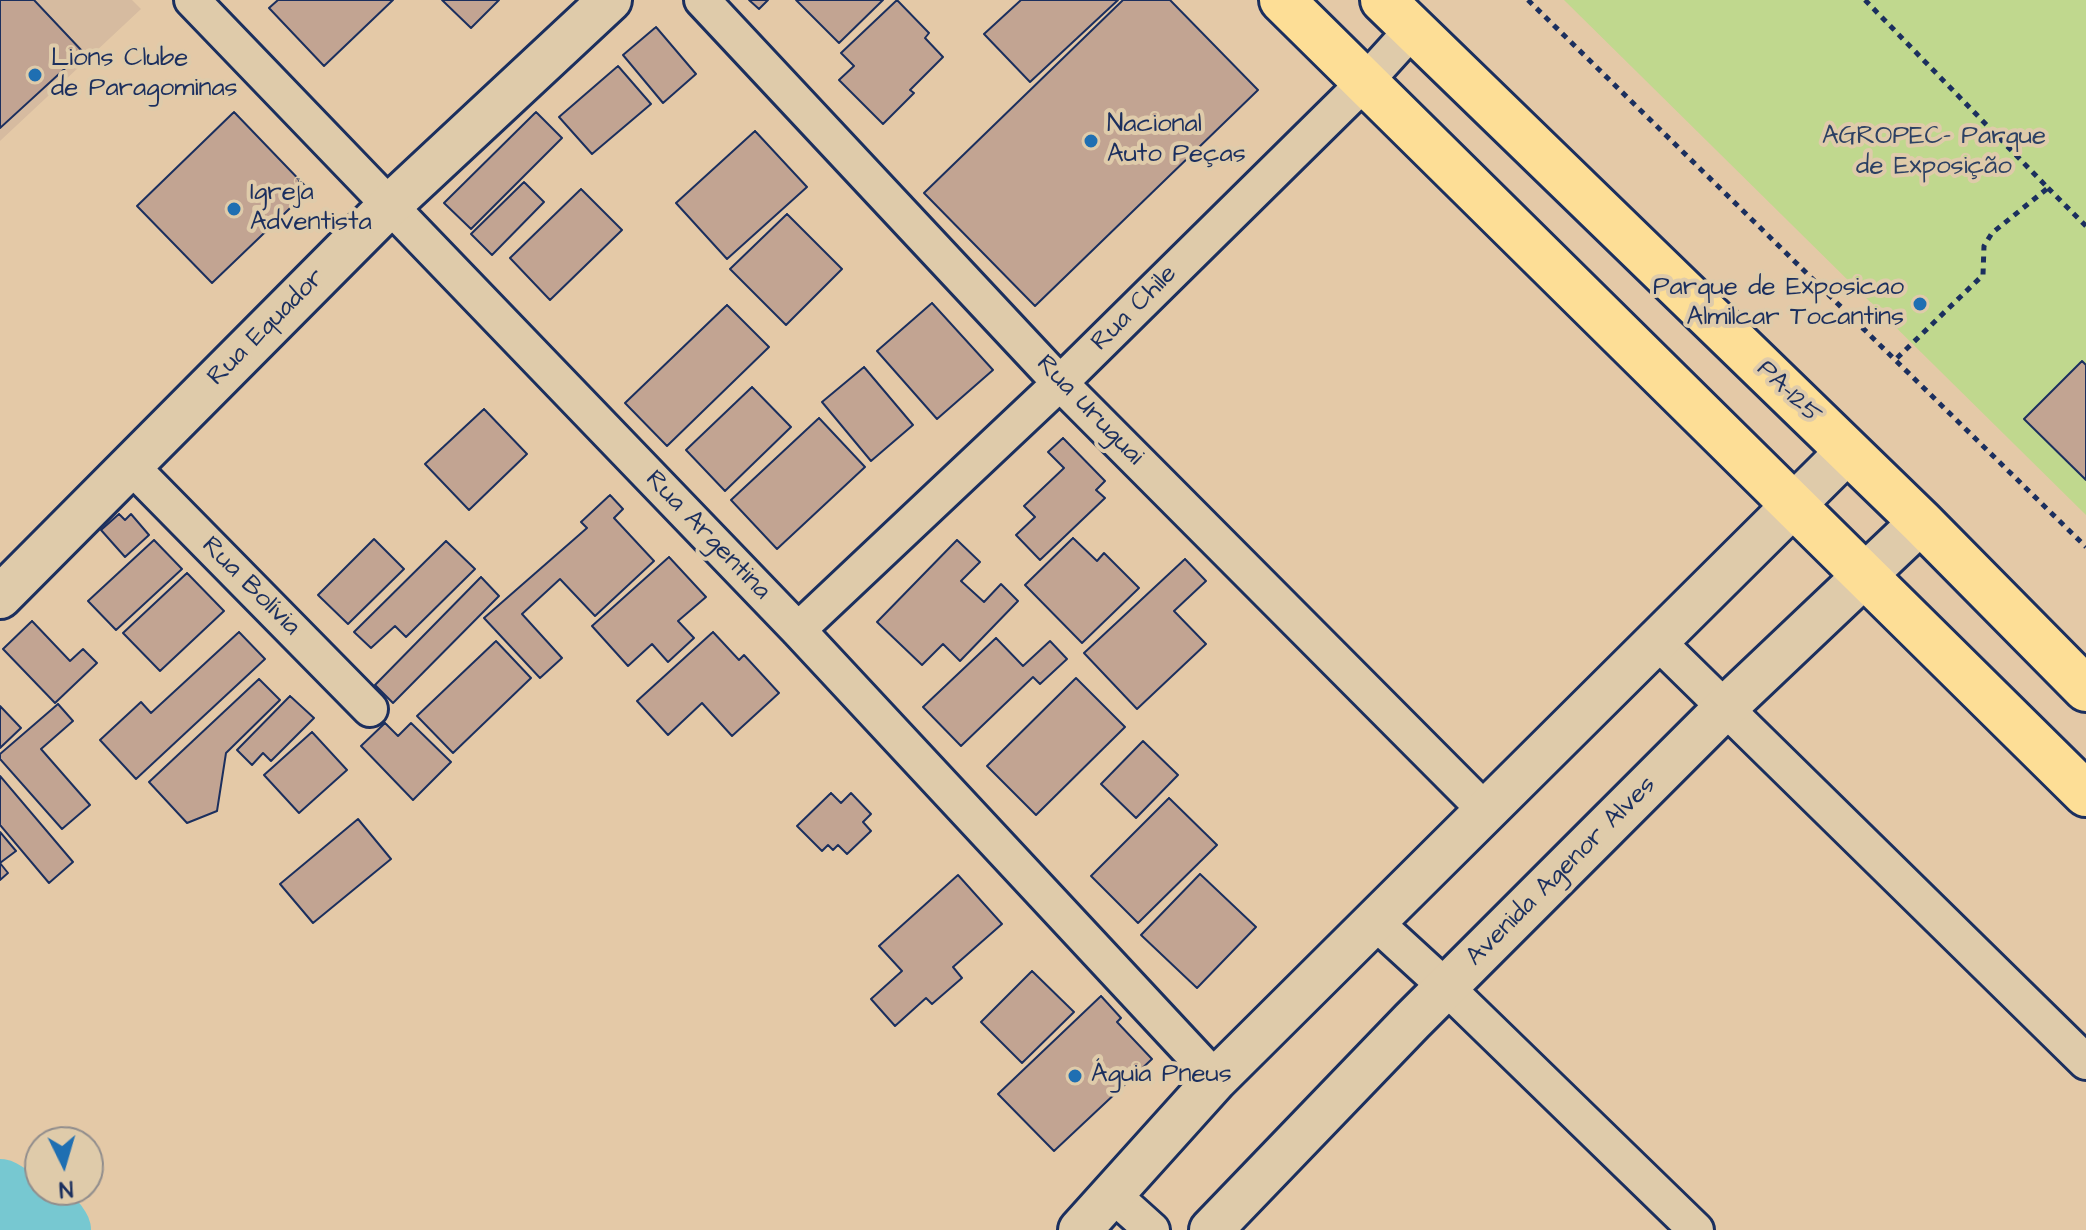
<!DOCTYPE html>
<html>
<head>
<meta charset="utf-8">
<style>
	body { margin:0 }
	#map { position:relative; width:2086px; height:1230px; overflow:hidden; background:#e4c9a7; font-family:"Architects Daughter",sans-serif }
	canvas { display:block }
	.north { position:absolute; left:24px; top:1126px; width:80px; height:80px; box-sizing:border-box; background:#dfcbaa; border:2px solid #918d8c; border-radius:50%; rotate:175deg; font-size:22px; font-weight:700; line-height:32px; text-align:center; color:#1b2f5e }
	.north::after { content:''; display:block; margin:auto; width:28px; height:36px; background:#1f6fb2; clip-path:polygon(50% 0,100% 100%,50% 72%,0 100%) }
</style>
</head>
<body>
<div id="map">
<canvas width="2086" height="1230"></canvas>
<div class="north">N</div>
</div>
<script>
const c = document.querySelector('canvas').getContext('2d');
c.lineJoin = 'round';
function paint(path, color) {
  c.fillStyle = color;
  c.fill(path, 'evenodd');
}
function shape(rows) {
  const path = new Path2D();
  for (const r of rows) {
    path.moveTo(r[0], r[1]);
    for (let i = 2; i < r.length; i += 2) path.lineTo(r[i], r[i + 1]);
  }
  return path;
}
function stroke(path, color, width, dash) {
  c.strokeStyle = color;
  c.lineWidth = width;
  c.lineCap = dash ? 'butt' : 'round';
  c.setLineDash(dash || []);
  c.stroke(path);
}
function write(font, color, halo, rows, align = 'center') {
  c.font = font + ' "Architects Daughter",sans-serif';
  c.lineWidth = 8;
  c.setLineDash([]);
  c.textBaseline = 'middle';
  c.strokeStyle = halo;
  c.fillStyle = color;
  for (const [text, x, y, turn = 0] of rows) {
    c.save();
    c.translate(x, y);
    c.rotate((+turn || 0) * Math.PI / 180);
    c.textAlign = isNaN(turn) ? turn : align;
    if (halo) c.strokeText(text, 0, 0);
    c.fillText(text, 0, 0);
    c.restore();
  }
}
paint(shape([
	[0,0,132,0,141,9,0,141]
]), '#d6bba0');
paint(shape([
	[1564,0,2086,0,2086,515]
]), '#c0d88e');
stroke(shape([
	[0,1192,54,1224,58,1230]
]), '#77c8d1', 66);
const building = shape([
	[0,0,34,0,83,52,0,128,0,0],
	[278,0,393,0,324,66,269,8,278,0],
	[442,0,499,0,471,28,442,0],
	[749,0,768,0,759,9,749,0],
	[796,0,883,0,839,43,796,0],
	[897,0,929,33,925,38,943,57,910,90,914,93,883,124,839,80,854,66,841,53,897,0],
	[1021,0,1118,0,1030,82,984,34,1021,0],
	[1123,0,1170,0,1258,90,1035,306,924,193,1123,0],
	[656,27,696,74,663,103,623,55,656,27],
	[618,66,651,104,592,154,559,117,618,66],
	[234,112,309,190,212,283,137,206,234,112],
	[536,112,562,138,471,229,444,203,536,112],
	[755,131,807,187,727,259,676,203,755,131],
	[524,182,544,202,492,255,471,234,524,182],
	[581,189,622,230,550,300,510,258,581,189],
	[787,214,842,269,786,325,730,269,787,214],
	[932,303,993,370,937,419,877,351,932,303],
	[727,305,769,347,667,446,625,403,727,305],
	[2082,361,2086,365,2086,480,2024,419,2082,361],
	[864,367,913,425,871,461,822,402,864,367],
	[752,387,791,427,725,491,686,450,752,387],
	[484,409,527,454,469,510,425,464,484,409],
	[819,418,865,467,777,549,731,500,819,418],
	[1063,438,1105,481,1096,490,1105,498,1040,560,1016,535,1035,517,1024,506,1064,468,1048,452,1063,438],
	[610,495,623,509,614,518,654,561,595,616,560,579,522,614,562,658,540,678,484,618,587,528,581,522,610,495],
	[119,514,125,520,131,514,149,535,125,557,101,530,119,514],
	[1073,538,1097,561,1104,553,1139,588,1082,643,1025,585,1073,538],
	[374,539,404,569,348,624,318,595,374,539],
	[154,540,182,569,116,630,88,601,154,540],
	[957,540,980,562,961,581,984,602,1001,584,1018,601,960,661,943,644,922,665,877,622,957,540],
	[446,541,475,569,406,637,395,626,371,648,354,632,446,541],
	[669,557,706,597,678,621,694,638,668,662,652,644,628,666,592,626,669,557],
	[1185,559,1206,581,1174,611,1206,644,1137,709,1084,653,1185,559],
	[187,573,224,611,160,671,123,633,187,573],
	[481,577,499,596,393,703,375,685,481,577],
	[32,621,70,661,83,649,97,663,55,703,3,649,32,621],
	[239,632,265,659,136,779,100,740,141,702,151,713,239,632],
	[713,632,739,660,744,655,779,693,732,736,702,703,668,735,637,701,713,632],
	[996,638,1023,666,1050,641,1067,659,1040,684,1033,677,961,746,923,707,996,638],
	[496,641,531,678,453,753,417,716,496,641],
	[1076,678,1125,727,1036,815,987,766,1076,678],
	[259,679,280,700,226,753,217,811,187,823,149,782,259,679],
	[290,696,314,718,271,761,263,753,252,765,237,750,290,696],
	[58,704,73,721,41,749,90,805,62,829,0,759,0,754,58,704],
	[0,706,21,728,0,748,0,706],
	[385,723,398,736,411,723,451,762,413,800,361,746,385,723],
	[312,732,347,770,299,813,264,775,312,732],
	[1143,741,1178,775,1136,818,1101,784,1143,741],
	[0,776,73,862,49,883,0,825,0,776],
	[831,793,841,803,851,793,871,814,863,822,871,831,847,854,838,845,833,850,828,845,822,851,797,826,831,793],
	[1169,798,1217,845,1138,923,1091,876,1169,798],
	[358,819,391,859,313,923,280,884,358,819],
	[0,832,16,851,0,863,8,873,0,880,0,832],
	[1200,874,1256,927,1197,988,1141,935,1200,874],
	[958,875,1002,924,953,967,962,978,932,1004,926,998,895,1026,871,999,902,971,879,946,958,875],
	[1032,971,1074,1012,1022,1063,981,1022,1032,971],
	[1101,996,1121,1018,1117,1022,1152,1059,1054,1151,998,1094,1101,996]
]);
paint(building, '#c2a492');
stroke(building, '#1b2f5e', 2);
const minor = shape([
	[192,0,798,630,1216,1079],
	[702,0,1060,383,1487,812],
	[130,465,370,709],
	[798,630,1060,383,1364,83,1413,29],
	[1657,641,2086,1062],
	[1375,922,1447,988,1696,1230],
	[1112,1194,1152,1230]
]);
const tertiary = shape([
	[0,597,388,207,610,0],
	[1080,1230,1216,1079,1847,452],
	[1211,1230,1412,1021,1727,706,1921,522]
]);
const primary = shape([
	[1282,0,2086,794],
	[1383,0,1921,522,2086,689]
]);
stroke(minor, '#1b2f5e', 40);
stroke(tertiary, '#1b2f5e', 48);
stroke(primary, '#1b2f5e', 50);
stroke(shape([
	[1528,0,2086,547],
	[1865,0,2048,188,1992,233,1984,246,1983,275,1896,359],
	[2048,188,2086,226]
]), '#1b2f5e', 5, [6, 6]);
stroke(minor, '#dfcbaa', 34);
stroke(tertiary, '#dfcbaa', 42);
stroke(primary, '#fdde96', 44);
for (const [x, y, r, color] of [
	[35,75,8,"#1f6fb2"],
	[1091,141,8,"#1f6fb2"],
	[234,209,8,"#1f6fb2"],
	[1920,304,8,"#1f6fb2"],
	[1075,1076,8,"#1f6fb2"]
]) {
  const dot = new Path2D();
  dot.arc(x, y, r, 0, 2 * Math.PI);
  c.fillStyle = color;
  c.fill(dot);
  stroke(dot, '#dfcbaa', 3);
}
write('26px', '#1b2f5e', '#dfcbaa', [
	["Lions Clube",51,60],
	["de Paragominas",51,90],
	["Nacional",1107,126],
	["Auto Peças",1107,156],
	["Igreja",250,194],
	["Adventista",250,224],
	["Parque de Exposicao",1904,289,"right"],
	["Almilcar Tocantins",1904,319,"right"],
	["Águia Pneus",1091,1076]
], 'left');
write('26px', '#2c4063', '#dfcbaa', [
	["AGROPEC- Parque",1934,138],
	["de Exposição",1934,168]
]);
write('26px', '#1b2f5e', '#dfcbaa', [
	["Rua Chile",1135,309,-45],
	["Rua Equador",267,328,-45],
	["PA-125",1788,393,44],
	["Rua Uruguai",1089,411,46],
	["Rua Argentina",707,536,46],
	["Rua Bolívia",250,587,45],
	["Avenida Agenor Alves",1562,872,-45]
]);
</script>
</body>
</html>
